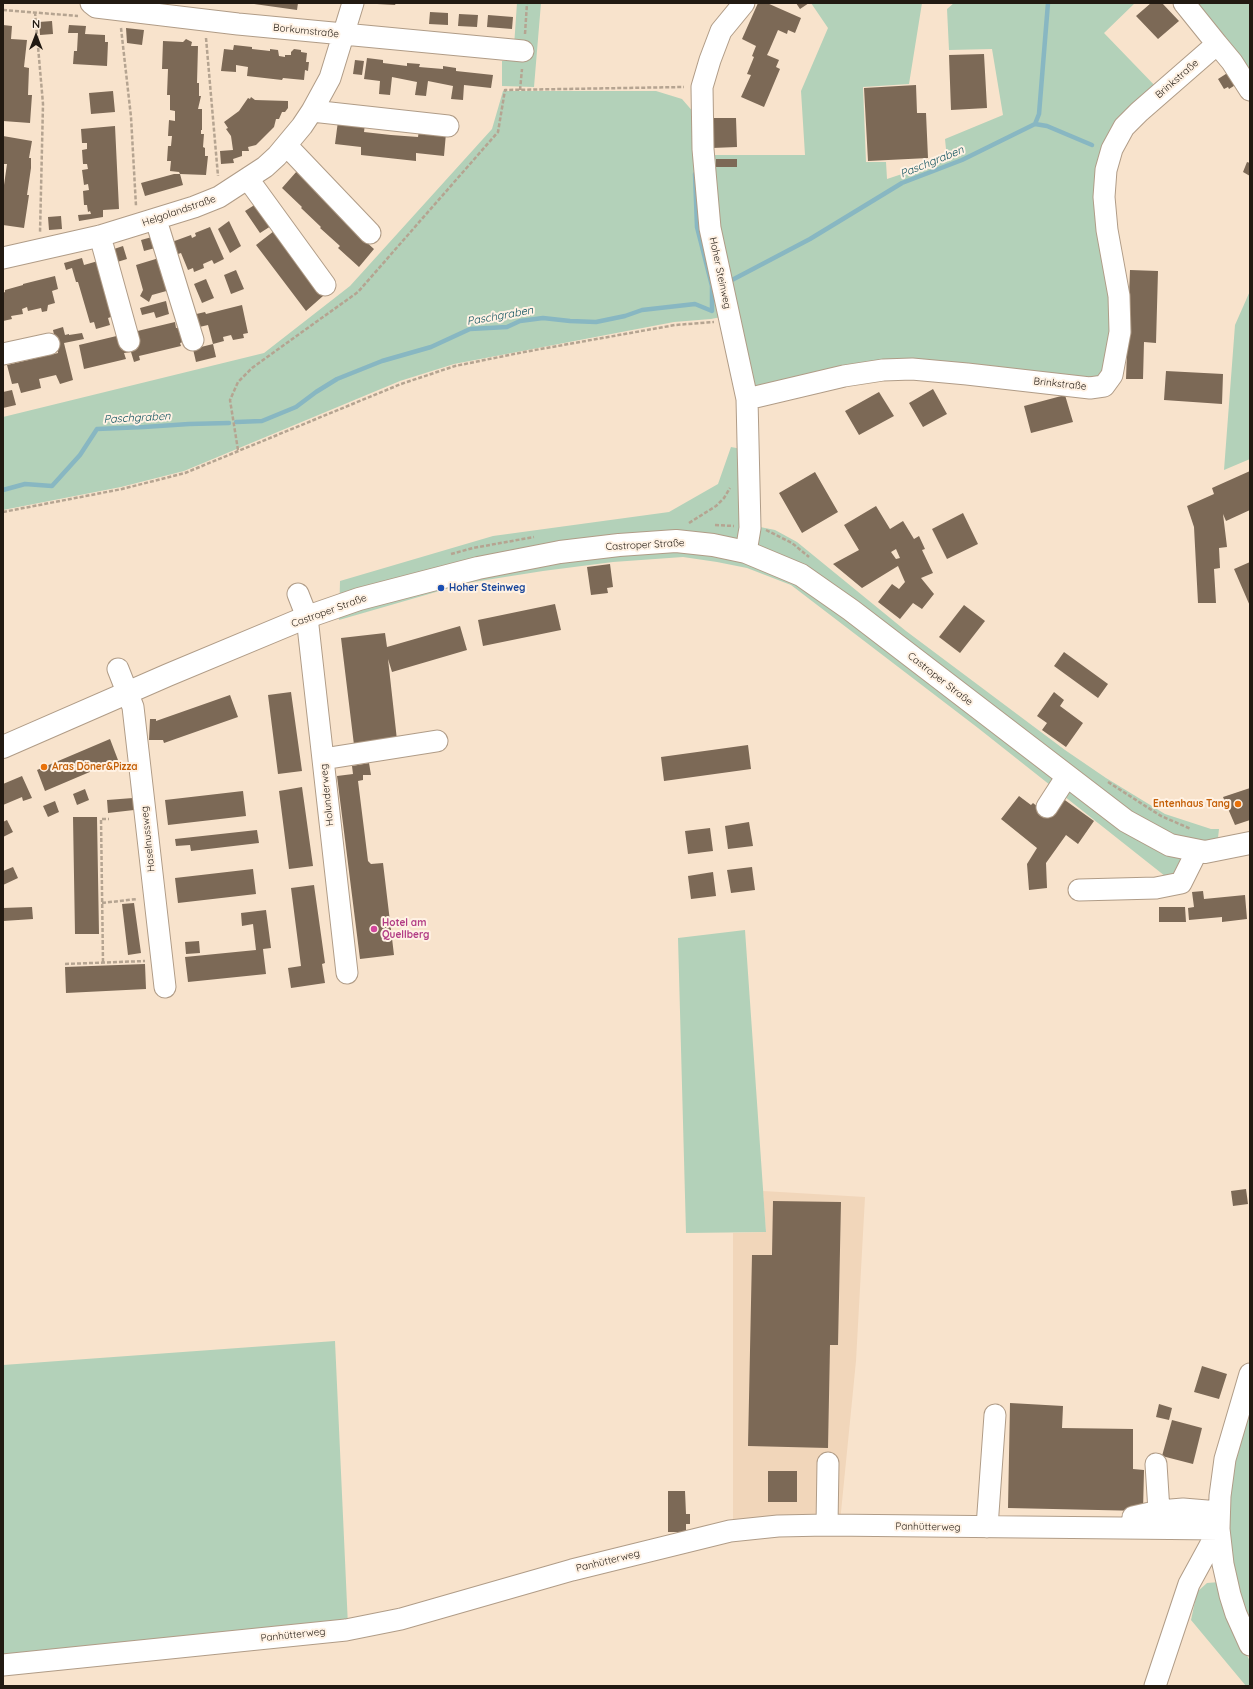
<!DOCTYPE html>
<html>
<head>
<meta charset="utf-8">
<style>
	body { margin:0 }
	#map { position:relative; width:1253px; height:1689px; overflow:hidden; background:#f8e3cc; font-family:Quicksand,sans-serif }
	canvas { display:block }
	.frame { position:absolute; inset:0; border:4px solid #221a12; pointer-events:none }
	.north { position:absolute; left:16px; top:16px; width:40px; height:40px; -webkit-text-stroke:3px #fff2e4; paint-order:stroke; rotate:0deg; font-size:11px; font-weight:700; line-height:16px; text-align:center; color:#221a12 }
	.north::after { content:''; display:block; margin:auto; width:14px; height:18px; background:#221a12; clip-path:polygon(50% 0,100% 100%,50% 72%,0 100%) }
</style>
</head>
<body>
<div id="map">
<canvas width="1253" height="1689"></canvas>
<div class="frame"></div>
<div class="north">N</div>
</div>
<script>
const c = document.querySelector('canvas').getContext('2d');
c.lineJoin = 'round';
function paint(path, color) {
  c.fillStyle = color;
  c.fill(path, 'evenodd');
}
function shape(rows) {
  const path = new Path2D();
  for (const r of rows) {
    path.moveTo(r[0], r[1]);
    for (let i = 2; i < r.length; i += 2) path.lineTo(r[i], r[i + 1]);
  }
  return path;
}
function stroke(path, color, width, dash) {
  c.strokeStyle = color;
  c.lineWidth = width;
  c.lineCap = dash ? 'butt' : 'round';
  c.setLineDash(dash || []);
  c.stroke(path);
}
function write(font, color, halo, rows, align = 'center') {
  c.font = font + ' Quicksand,sans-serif';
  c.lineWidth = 4;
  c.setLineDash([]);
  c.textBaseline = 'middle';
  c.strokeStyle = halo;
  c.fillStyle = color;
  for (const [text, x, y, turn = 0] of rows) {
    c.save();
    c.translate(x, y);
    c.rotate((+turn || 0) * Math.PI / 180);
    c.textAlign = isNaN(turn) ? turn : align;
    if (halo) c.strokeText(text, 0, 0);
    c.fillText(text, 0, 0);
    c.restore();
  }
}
paint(shape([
	[763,1191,865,1197,856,1361,840,1522,733,1528,733,1233,766,1232]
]), '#f1d6ba');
paint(shape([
	[517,3,541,3,534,87,502,86,502,61,513,61],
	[811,3,922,3,909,84,863,87,866,162,886,162,887,179,947,159,945,139,1003,115,992,49,949,50,947,9,954,3,1135,3,1104,33,1160,91,1111,149,1113,358,1096,381,913,366,748,398,706,155,805,155,801,91,828,28],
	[1194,3,1250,3,1250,80],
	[503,91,656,91,682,99,695,114,726,316,711,319,674,322,454,364,400,381,184,471,121,487,3,510,3,417,264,353,350,286,492,129],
	[1250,291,1250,459,1224,470,1235,325],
	[731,447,747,450,750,525,775,530,797,542,906,631,1065,750,1106,778,1165,814,1211,829,1219,829,1217,847,1170,880,978,728,791,585,747,568,717,562,683,557,613,562,543,571,467,583,339,620,340,581,493,536,669,512,718,484],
	[745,930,766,1232,686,1233,678,938],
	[335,1341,348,1626,3,1661,3,1365],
	[1250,1397,1250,1625,1230,1566,1227,1528,1234,1458],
	[1220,1582,1241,1644,1250,1661,1250,1686,1246,1686,1191,1620,1197,1592,1207,1583]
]), '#b3d1b9');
stroke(shape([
	[1035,124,1047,126,1092,145],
	[732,280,810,239,902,183,962,160,1035,124,1039,114,1048,3],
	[236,422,262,421,296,407,316,392,337,379,382,361,431,347,470,329,507,327,520,321,543,318,570,321,596,322,625,316,642,310,695,304,712,311,712,286,697,227,695,174],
	[3,490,25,484,52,486,80,455,97,429,144,427,189,424,229,423]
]), '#88b7c2', 4.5);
paint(shape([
	[247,3,298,3,297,10],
	[377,3,396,3,395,5,377,4],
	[758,3,767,3,801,18,795,33,788,30,787,34,778,30,769,51,767,55,779,60,776,67,780,69,764,107,741,97,751,75,747,74,754,57,752,56,756,46,742,39],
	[796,3,809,3,800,9],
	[1151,3,1162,3,1179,21,1158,39,1136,16],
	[430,12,448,13,448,25,429,24],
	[459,14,478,15,477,27,458,26],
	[488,15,513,17,512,29,487,27],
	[52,21,53,34,40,35,39,22],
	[3,25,12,26,11,39,27,40,24,67,29,68,28,95,32,95,30,123,3,121],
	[69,25,86,26,85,34,105,35,105,42,108,42,107,66,73,64,74,51,77,51,78,33,68,33],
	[126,28,144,30,142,45,127,43],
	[186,39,192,42,191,46,198,46,197,83,199,83,199,96,201,96,198,109,202,109,202,130,201,130,201,134,204,134,203,147,205,148,205,156,208,156,206,175,180,174,183,185,145,196,141,183,174,174,180,174,179,172,170,171,171,161,167,161,168,146,171,146,172,136,168,136,169,120,175,121,175,111,170,110,170,95,167,95,168,69,162,69,163,41,183,42],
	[234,45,252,47,252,49,270,51,270,49,278,50,279,56,285,57,285,55,291,55,291,52,294,49,301,50,301,52,307,53,306,62,309,62,308,71,305,70,304,80,283,78,282,80,247,76,248,67,236,65,236,72,221,71,224,49,233,50],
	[984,54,987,108,951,110,949,55],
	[367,58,383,60,383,63,407,66,407,63,420,64,419,67,443,69,443,66,456,68,456,71,493,75,491,88,464,85,463,100,451,99,453,86,428,81,426,96,415,95,417,82,392,77,390,95,379,94,380,81,364,79],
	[355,60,364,61,362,75,353,74],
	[1229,72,1237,84,1229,89,1228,87,1224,89,1218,79],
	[916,85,917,113,926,113,928,158,868,161,864,88],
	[113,91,115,112,91,114,89,93],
	[251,97,255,100,288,101,288,108,285,112,282,112,279,119,276,119,274,127,256,145,248,147,249,151,242,151,242,156,233,159,234,163,221,164,220,151,233,150,231,136,226,129,228,128,224,122,239,111,248,98,250,99],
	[711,118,736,118,737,147,712,148],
	[338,121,365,124,364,132,391,135,418,137,419,130,446,133,444,156,416,153,416,161,361,155,361,147,335,144],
	[115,126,119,209,103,210,103,217,79,221,78,215,91,214,90,211,88,212,87,205,84,205,83,191,89,190,88,184,84,185,82,170,88,169,87,164,83,164,82,150,87,149,87,143,82,143,81,129],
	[3,136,32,141,29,158,31,158,31,168,27,195,29,195,24,228,3,225,3,192,7,164,3,164],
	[716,159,737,159,737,167,716,167],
	[1247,162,1250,163,1250,176,1243,172],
	[297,171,354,231,374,249,359,267,338,248,340,246,320,228,321,227,301,208,302,207,282,188],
	[256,204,271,226,260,233,245,211],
	[61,216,62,229,49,230,48,217],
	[229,221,241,246,230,253,218,229],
	[210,227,224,259,214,264,212,260,203,264,204,268,194,272,193,268,188,270,181,253,175,255,169,243,191,235,192,238,196,236,195,233],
	[274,231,323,296,306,311,256,245],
	[152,237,155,248,144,251,141,240],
	[123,246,127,259,114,263,111,250],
	[82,258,84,265,98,261,114,316,108,318,110,325,96,329,94,322,90,323,78,282,76,282,72,268,66,270,64,263],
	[159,258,170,290,152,295,149,302,140,296,143,290,136,265],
	[236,270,244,289,231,294,224,275],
	[1130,270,1158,271,1156,343,1144,342,1143,379,1126,379],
	[55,276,58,289,52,291,55,303,48,305,47,311,42,312,41,308,28,311,27,307,22,309,23,314,11,316,12,319,3,321,3,293,5,292,5,290,23,285,23,284],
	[206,279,214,298,202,303,194,284],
	[166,301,169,314,156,318,154,312,142,315,140,308],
	[242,305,248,333,243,334,244,338,233,340,231,335,223,337,224,341,213,344,208,325,195,328,192,315,205,312,206,314],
	[175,322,176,328,183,327,186,341,180,343,181,346,139,356,140,360,134,362,131,352,124,353,126,359,84,369,79,345],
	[63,327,65,335,69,334,69,335,82,333,84,339,64,343,73,380,60,384,56,375,39,379,41,388,21,393,18,383,12,384,7,365,58,353,53,330],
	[213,344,216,357,196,362,193,349],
	[1166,371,1223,374,1222,404,1164,400],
	[933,389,947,414,923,427,909,403],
	[12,390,16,405,3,408,3,392],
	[879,392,894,416,859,435,845,411],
	[1065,395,1073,422,1031,433,1024,406],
	[1250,471,1250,510,1226,521,1223,514,1227,547,1219,548,1220,568,1214,569,1216,603,1198,603,1194,527,1187,506,1214,494,1212,488],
	[815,472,838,512,802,533,779,493],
	[876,506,890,529,903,521,914,539,919,536,925,549,922,550,933,573,921,578,934,594,922,609,913,603,900,619,878,602,892,584,899,589,905,582,898,566,862,588,833,564,859,550,844,525],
	[896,549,900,558,896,559,891,552],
	[963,513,978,544,947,559,932,529],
	[1250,562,1250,606,1234,569],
	[610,564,613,587,607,588,608,593,591,595,587,567],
	[555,604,561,630,483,646,478,620],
	[964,605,985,621,960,653,939,637],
	[460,626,467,650,392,672,388,659,397,740,354,745,341,638,385,633,387,647],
	[1064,652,1108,684,1098,698,1054,666],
	[291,692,302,771,278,774,268,695],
	[1054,692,1064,700,1060,706,1083,723,1066,747,1042,730,1047,723,1037,716],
	[230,695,238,717,164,743,163,740,149,740,150,719,156,719,156,721],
	[110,739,118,760,45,791,37,770],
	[748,745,751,769,664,781,661,757],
	[369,763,371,775,363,775,363,780,358,781,368,861,371,864,383,863,394,955,360,959,337,776,353,774,352,766],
	[22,776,32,798,23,801,22,797,3,805,3,784],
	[302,787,313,866,289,869,279,791],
	[1250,788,1250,820,1235,825,1223,797],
	[85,789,89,800,77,805,73,794],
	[243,791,246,816,168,825,165,800],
	[1019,796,1031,805,1033,803,1049,816,1062,798,1094,821,1078,844,1066,835,1046,863,1047,888,1029,890,1027,864,1037,848,1001,819],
	[133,798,134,810,108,813,107,800],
	[55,801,59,812,48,817,43,806],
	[73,817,97,817,99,934,75,934],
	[7,820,13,832,3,837,3,822],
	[749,822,753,846,728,849,725,826],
	[710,828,713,851,688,854,685,831],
	[257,830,259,843,191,851,190,845,176,846,175,839],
	[13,867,18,878,3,885,3,871],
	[752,867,755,890,731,893,727,870],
	[253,869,256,894,178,903,175,878],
	[713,872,716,896,691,899,688,876],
	[314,885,325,963,322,964,325,983,291,988,288,968,301,966,291,888],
	[1203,891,1204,899,1245,895,1247,919,1222,922,1222,917,1189,920,1188,908,1194,907,1192,892],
	[134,903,141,953,128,955,122,904],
	[32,907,33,919,3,921,3,908],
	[1159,907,1185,907,1186,922,1159,922],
	[266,910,271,948,263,949,266,974,188,982,185,957,256,950,253,924,242,926,241,913],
	[199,941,200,953,186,954,185,942],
	[145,964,146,989,66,993,65,967],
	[1246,1189,1248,1204,1233,1206,1231,1191],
	[773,1201,841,1202,838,1345,830,1345,828,1448,748,1446,752,1255,772,1255],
	[1202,1366,1227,1374,1219,1399,1194,1392],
	[1010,1403,1063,1406,1062,1428,1133,1429,1133,1469,1144,1470,1143,1511,1008,1508],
	[1159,1404,1172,1408,1169,1420,1156,1417],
	[1172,1420,1202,1428,1193,1464,1162,1456],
	[768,1471,797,1471,797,1502,768,1502],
	[668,1491,685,1491,686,1514,690,1514,690,1524,686,1524,686,1532,668,1532]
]), '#7c6956');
const minor = shape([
	[91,3,96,7,238,24,523,51],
	[744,3,721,31,710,60,702,87,703,149,710,228,747,399,750,528,746,552],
	[1184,3,1217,44],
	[312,111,448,126],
	[287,146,370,233],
	[248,179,325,285],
	[156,220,193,340],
	[100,236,129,341],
	[3,258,100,236,194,207,219,197,265,167,277,156,302,126,312,111,330,78,353,3],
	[3,354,49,344],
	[747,399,844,376,883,370,912,369,967,374,1090,388,1104,386,1112,375,1120,332,1119,296,1107,230,1104,197,1106,170,1112,149,1124,127,1139,112,1217,44,1232,62,1250,90],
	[298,594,307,617,347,973],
	[118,669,133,707,165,987],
	[323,759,437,741],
	[1047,807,1067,776],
	[1079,890,1156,888,1181,883,1197,851],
	[1250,1374,1225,1459,1220,1496,1219,1529,1223,1564,1230,1595,1236,1614,1250,1645],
	[1156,1464,1159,1511],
	[827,1525,828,1463],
	[987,1527,995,1415],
	[1133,1528,1133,1517,1159,1511,1183,1509,1219,1512],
	[3,1665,346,1630,401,1619,572,1570,730,1531,778,1526,827,1525,1219,1529],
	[1155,1686,1189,1584,1219,1529]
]);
const major = shape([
	[3,747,168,675,307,617,359,599,478,568,560,552,619,545,676,541,713,545,746,552,801,575,851,610,1126,821,1170,845,1205,852,1250,843]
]);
stroke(minor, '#b09c87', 23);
stroke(major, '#b09c87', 24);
stroke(shape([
	[3,10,78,16],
	[35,12,43,104,40,233],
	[121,28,131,117,136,206],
	[525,34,527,3],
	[206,38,218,176],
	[520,90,522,69],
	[238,450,230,400,238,382,252,368,270,355,358,292,498,132,505,90,684,87],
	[3,512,122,489,185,473,401,384,455,366,524,352,675,325,714,322],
	[689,523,716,506,724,498,730,488],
	[715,525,734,526],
	[766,530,792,543,809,557],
	[451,554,473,548,534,537],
	[1108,782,1161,816,1191,829],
	[102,903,137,899],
	[103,962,101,819,109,819],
	[65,964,145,961]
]), '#b5a491', 2.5, [4, 2]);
stroke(minor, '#fff', 21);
stroke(major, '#fff', 22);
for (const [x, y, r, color] of [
	[441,588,4,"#1a4fb4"],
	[44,767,4,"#e8710a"],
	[1238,804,4,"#e8710a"],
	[374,929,4,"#d1479c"]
]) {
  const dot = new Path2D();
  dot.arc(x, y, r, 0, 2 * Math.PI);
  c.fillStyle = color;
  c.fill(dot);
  stroke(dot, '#fff2e4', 1.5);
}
write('10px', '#221a12', '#fff2e4', [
	["Borkumstraße",306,31,6],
	["Brinkstraße",1177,79,-41],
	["Helgolandstraße",179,211,-19],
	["Hoher Steinweg",720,273,78],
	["Brinkstraße",1060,384,6],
	["Castroper Straße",645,545,-3],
	["Castroper Straße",329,611,-20],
	["Castroper Straße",940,679,38],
	["Holunderweg",327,795,-96],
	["Haselnussweg",148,839,-96],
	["Panhütterweg",928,1527,1],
	["Panhütterweg",608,1561,-14],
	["Panhütterweg",293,1635,-6]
]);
write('bold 10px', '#164399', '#fff2e4', [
	["Hoher Steinweg",449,588]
], 'left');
write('bold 10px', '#c56008', '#fff2e4', [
	["Aras Döner&Pizza",52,767],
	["Entenhaus Tang",1230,804,"right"]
], 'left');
write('bold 10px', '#b23c85', '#fff2e4', [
	["Hotel am",382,923],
	["Quellberg",382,935]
], 'left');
write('italic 11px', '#0c505d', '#fff2e4', [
	["Paschgraben",932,162,-22],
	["Paschgraben",500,316,-10],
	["Paschgraben",137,418,-3]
]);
</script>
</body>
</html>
